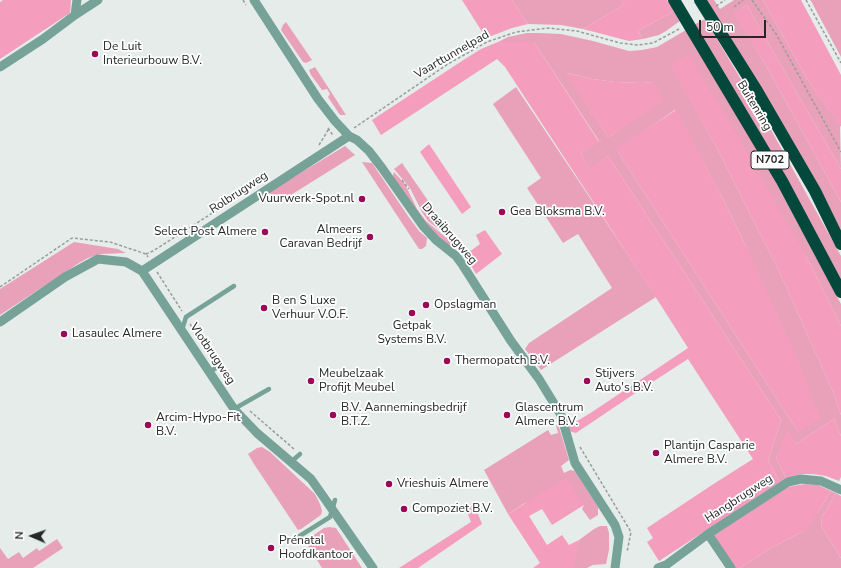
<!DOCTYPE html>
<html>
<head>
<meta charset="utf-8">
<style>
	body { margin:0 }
	#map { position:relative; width:841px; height:568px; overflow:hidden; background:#e5ecea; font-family:"Nunito Sans",sans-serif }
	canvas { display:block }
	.north { position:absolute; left:12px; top:516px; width:40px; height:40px; -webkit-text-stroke:3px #fff; paint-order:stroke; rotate:272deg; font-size:11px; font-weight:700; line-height:16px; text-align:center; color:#252827 }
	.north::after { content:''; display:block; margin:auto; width:14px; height:18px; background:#252827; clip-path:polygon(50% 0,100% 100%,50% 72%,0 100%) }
	.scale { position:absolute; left:699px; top:20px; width:67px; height:18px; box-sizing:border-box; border:2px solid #252827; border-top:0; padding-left:5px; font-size:12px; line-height:14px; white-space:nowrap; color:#252827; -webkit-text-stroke:3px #fff; paint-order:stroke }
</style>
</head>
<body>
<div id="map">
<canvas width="841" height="568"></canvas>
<div class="north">N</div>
<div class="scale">50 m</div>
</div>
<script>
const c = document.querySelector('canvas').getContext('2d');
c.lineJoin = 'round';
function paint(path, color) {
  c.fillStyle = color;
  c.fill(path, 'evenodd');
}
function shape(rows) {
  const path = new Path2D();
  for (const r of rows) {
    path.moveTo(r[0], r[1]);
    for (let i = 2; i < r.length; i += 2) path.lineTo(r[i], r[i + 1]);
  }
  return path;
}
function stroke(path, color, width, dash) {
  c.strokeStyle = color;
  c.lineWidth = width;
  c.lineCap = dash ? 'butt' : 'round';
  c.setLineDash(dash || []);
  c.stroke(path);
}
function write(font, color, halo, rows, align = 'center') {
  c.font = font + ' "Nunito Sans",sans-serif';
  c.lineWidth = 3.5;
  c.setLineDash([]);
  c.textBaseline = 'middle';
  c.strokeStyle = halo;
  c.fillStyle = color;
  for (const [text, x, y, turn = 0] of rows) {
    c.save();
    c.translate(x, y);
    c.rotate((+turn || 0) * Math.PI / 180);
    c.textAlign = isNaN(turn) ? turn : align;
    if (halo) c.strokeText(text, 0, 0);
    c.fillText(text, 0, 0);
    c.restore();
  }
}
paint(shape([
	[512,0,625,0,621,3,622,6,583,29,561,25,528,24],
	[705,0,714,0,720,9,734,0,763,0,807,79,840,125,841,169,771,48,747,5,734,13,764,62,841,202,841,237],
	[810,0,841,0,841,57,811,1],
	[674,11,680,21,666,31,659,35,643,39,638,31],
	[705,19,770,128,841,256,841,283,694,25],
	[286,22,312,60,306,63,303,62,281,30,283,25],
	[686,30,773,177,841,304,841,326,807,258,671,65,718,150,780,273,833,392,841,415,841,436,834,419,796,444,788,432,776,458,786,478,780,482,768,460,781,420,608,156,590,169,581,153,599,141,534,42,498,42,508,37,527,33,539,33,561,34,593,41,629,51,642,50,657,47],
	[567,73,593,79,615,82,642,83,654,82,628,124,609,137,608,137],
	[675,110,723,199,746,246,798,432,618,152,650,127],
	[315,67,346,115,340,115,328,97,330,94,327,89,322,90,311,75,309,70],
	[516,87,656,297,541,370,525,349,529,343,612,288,578,234,563,243,527,188,541,178,493,104],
	[345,146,355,155,278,203,269,192],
	[362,162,372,163,408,216,419,231,427,238,426,246,422,249,419,249],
	[402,163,460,247,459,250,446,235,428,221,422,212,410,188,394,169],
	[394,172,405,184,417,209,426,221,448,239,455,250,429,229,392,178],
	[74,242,118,249,126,253,101,254,88,258,79,263,0,315,0,289],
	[556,425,559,427,569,460,561,466,564,473,570,470,575,471,598,507,598,515,590,520,582,509,584,505,525,503,508,514,484,470,548,430,551,435,558,433],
	[262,447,270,452,315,494,320,504,322,511,321,515,301,529,298,530,254,464,248,454,257,448],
	[831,491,836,493,822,517,821,526,841,558,841,568,740,568,771,548,802,532,820,509],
	[600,526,607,526,609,533,609,550,606,564,593,565,587,568,571,568,579,540,594,529],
	[329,527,336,528,362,568,322,568,305,541,324,528],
	[57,539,63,548,33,568,0,568,0,548,8,559,19,552,23,558,37,548,39,551]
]), '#e9a1ba');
paint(shape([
	[3,0,71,0,70,13,0,59,0,2],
	[462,0,512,0,528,24,512,28,486,38],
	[625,0,667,0,674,11,638,31,643,39,629,41,583,29,622,6,620,3],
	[763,0,801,0,841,75,841,127,807,79],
	[747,5,771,48,841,169,841,202,764,62,733,13],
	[498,42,534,42,599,142,581,153,590,168,608,156,781,420,768,460,780,482,659,561,647,542,653,538,647,528,712,485,753,459,688,359,634,394,576,433,568,431,566,428,592,412,688,348,662,307,505,67,497,59,381,135,372,120,465,59,481,49],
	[688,54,726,116,807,258,841,326,841,415,833,392,780,273,718,150,670,65],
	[566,73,593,79,615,82,642,83,654,82,664,101,609,137,608,137],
	[676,110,723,199,746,246,798,360,813,400,820,418,798,432,618,152,617,148],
	[429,144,471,207,462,214,420,152],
	[485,230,502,254,476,274,465,255,480,244,476,235],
	[834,419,841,436,841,477,839,481,826,476,813,474,801,474,786,478,776,458,786,433,788,431,796,444],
	[566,478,584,505,552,525,542,509,529,516,547,545,562,535,569,545,579,540,573,565,571,568,533,568,540,563,508,514],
	[805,484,818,485,831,491,812,522,802,532,771,548,740,568,734,568,713,535,788,487],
	[836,493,841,496,841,558,821,526,822,517],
	[474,504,482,524,418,568,399,568,471,522,466,509]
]), '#f49dbc');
stroke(shape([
	[243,0,246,5],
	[752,0,776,34,841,152],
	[806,0,841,63],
	[716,6,725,0],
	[734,7,743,0],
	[328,128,332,134,334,136],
	[354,128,448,64,487,42,516,32,548,28,577,31,620,43,638,45,653,43,679,29],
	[319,145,327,132,329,128],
	[402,180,409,189],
	[146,254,153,251,250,189],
	[157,272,182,311],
	[0,287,72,238,110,242,146,254,148,257],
	[190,324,214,362],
	[250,411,294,449],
	[580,447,631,532,627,552]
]), '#979d9b', 1.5, [3, 2]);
stroke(shape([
	[182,330,186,317,234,286],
	[209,372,218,367],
	[234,409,269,389],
	[291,462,300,454],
	[298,537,330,517,335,500]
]), '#77a297', 4.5);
stroke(shape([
	[254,0,318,99,335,121,349,136,357,140,369,151,382,168,423,226,436,240,456,256,462,264,511,341,539,379,561,415,575,463,615,525,619,537,615,568],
	[75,15,77,0],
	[0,67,43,39,75,15,98,0],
	[142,271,349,136],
	[0,322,65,277,98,259,126,262,142,271,234,409,257,433,311,479,332,509,373,568],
	[708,534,731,568],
	[658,568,666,565,708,534,788,482,801,479,821,481,841,490]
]), '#77a297', 9);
stroke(shape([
	[674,0,782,181,841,292],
	[700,0,757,91,815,191,841,244]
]), '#04483c', 12);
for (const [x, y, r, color] of [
	[95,54,4,"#9b0857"],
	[362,199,4,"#9b0857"],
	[502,212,4,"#9b0857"],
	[265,232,4,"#9b0857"],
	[370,237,4,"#9b0857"],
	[426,305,4,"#9b0857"],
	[264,308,4,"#9b0857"],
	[412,313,4,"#9b0857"],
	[64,334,4,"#9b0857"],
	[447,361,4,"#9b0857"],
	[311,381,4,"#9b0857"],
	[587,381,4,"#9b0857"],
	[333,415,4,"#9b0857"],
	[507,415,4,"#9b0857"],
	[148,425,4,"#9b0857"],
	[656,453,4,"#9b0857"],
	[389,484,4,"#9b0857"],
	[404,509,4,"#9b0857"],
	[271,548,4,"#9b0857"]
]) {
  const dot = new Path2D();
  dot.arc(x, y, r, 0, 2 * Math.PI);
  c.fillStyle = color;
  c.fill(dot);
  stroke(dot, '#fff', 1.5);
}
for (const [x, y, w] of [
	[770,160,38]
]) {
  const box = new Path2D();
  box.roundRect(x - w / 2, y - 9, w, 18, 3);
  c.fillStyle = '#fff';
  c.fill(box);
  stroke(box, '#252827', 1);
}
write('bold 11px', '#252827', null, [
	["N702",770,160]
]);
write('12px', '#252827', '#fff', [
	["De Luit",103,47],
	["Interieurbouw B.V.",103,61],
	["Vuurwerk-Spot.nl",354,199,"right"],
	["Gea Bloksma B.V.",510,212],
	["Almeers",362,230,"right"],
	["Caravan Bedrijf",362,244,"right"],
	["Select Post Almere",257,232,"right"],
	["B en S Luxe",272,301],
	["Verhuur V.O.F.",272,315],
	["Opslagman",434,305],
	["Getpak",412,326,"center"],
	["Systems B.V.",412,340,"center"],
	["Lasaulec Almere",72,334],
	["Thermopatch B.V.",455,361],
	["Meubelzaak",319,374],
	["Profijt Meubel",319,388],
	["Stijvers",595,374],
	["Auto's B.V.",595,388],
	["B.V. Aannemingsbedrijf",341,408],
	["B.T.Z.",341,422],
	["Glascentrum",515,408],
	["Almere B.V.",515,422],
	["Arcim-Hypo-Fit",156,418],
	["B.V.",156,432],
	["Plantijn Casparie",664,446],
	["Almere B.V.",664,460],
	["Vrieshuis Almere",397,484],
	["Compoziet B.V.",412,509],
	["Prénatal",279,541],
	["Hoofdkantoor",279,555]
], 'left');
write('12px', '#252827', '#fff', [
	["Vaarttunnelpad",452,55,-30],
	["Buitenring",754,106,59],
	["Rolbrugweg",239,193,-33],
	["Draaibrugweg",449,234,49],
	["Vlotbrugweg",212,354,56],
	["Hangbrugweg",739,499,-33]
]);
</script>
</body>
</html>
